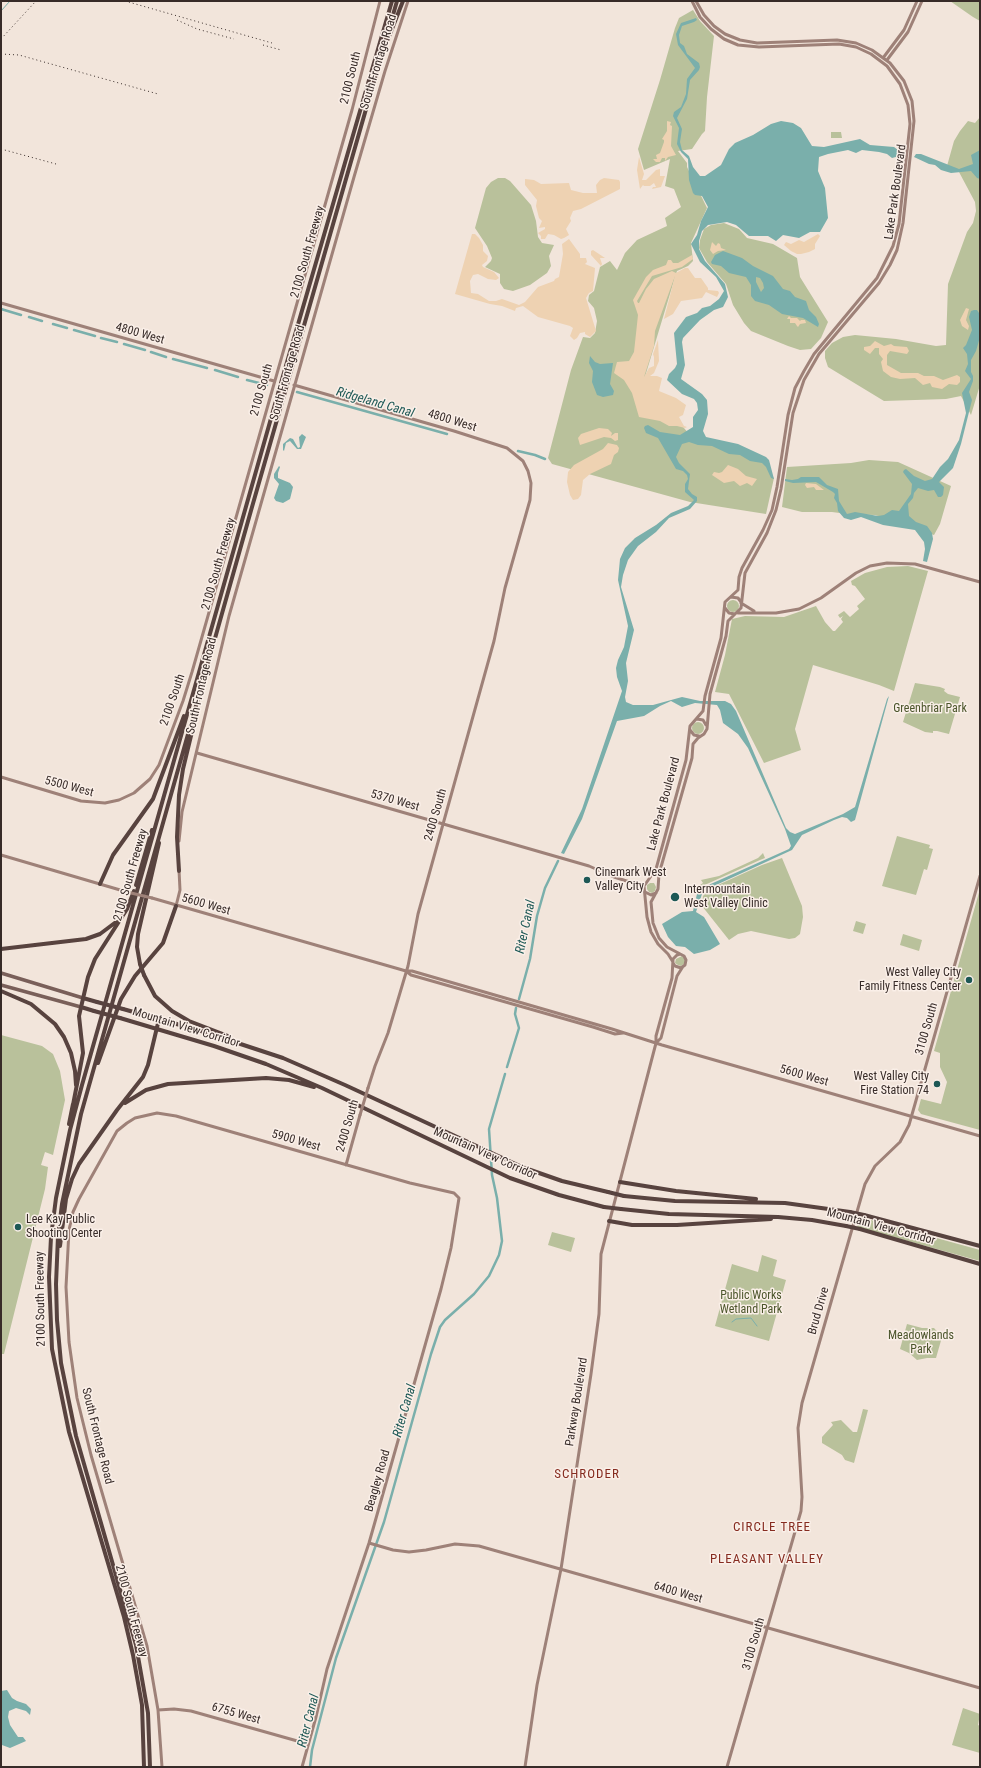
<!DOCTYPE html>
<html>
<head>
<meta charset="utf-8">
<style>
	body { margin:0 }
	#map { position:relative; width:981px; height:1768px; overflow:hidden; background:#f2e5db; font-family:"Roboto Condensed",sans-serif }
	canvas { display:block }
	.frame { position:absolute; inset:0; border:2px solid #372b28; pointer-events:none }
</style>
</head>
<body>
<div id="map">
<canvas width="981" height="1768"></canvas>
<div class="frame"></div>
</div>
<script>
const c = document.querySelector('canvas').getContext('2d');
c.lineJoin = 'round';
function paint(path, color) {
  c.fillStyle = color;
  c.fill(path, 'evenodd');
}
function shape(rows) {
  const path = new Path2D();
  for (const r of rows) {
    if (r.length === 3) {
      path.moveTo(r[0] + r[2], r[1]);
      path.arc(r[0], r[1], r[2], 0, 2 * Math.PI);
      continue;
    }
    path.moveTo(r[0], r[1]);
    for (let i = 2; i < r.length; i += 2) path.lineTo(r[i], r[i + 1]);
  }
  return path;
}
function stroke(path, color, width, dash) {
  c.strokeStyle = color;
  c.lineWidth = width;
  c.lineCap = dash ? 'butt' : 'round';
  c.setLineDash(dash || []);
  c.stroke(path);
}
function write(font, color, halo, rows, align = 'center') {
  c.font = font + ' "Roboto Condensed",sans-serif';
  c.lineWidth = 3;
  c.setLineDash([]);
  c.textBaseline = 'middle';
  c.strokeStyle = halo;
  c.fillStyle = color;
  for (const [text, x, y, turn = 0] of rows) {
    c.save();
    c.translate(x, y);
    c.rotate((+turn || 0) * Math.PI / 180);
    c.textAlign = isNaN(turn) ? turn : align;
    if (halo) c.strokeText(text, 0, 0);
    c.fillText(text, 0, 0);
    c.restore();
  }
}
paint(shape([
	[950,1,980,1,980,21,973,17],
	[693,10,700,21,714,36,707,97,705,131,702,134,692,149,678,151,687,163,687,167,707,208,691,243,693,261,688,266,677,271,676,274,644,380,689,434,765,461,771,476,774,478,766,514,690,502,552,464,548,458,571,370,583,337,590,338,595,333,597,321,594,308,588,301,589,295,594,291,600,267,610,261,617,270,625,253,637,240,667,226,665,218,681,207,674,189,665,186,670,159,644,170,638,149,660,80,675,28,679,18],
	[980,117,980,385,971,415,961,396,946,399,884,401,828,367,825,358,825,351,832,343,843,337,855,335,896,339,936,346,946,345,948,284,967,232,973,223,976,211,975,202,959,172,947,166,954,141,960,131,968,121,975,123],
	[831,132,841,132,842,138,831,138],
	[498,178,505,178,510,181,531,205,536,221,538,237,542,243,554,245,549,256,551,266,547,273,530,285,513,291,504,289,500,283,500,274,485,267,491,261,492,258,487,246,475,228,486,188,491,182],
	[724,223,739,229,747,238,773,244,797,258,800,277,828,322,821,338,811,349,800,350,788,346,751,331,744,323,733,305,726,284,707,262,699,248,700,240,704,229,711,225],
	[869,460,898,462,951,486,940,524,934,535,875,515,847,514,832,512,802,512,782,507,787,467,851,463],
	[908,566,928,571,894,691,879,685,813,665,795,729,801,750,764,763,729,694,715,692,725,655,732,619,745,616,784,617,816,606,825,622,833,631,835,631,843,622,841,619,843,616,840,618,838,615,844,611,850,617,859,609,857,606,865,599,855,586,852,585,851,581,865,573,887,567],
	[733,606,6],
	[915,683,940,687,945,689,944,691,948,694,960,697,949,734,937,731,933,731,933,733,925,732,903,722],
	[698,728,6],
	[897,836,930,845,929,848,933,849,927,870,924,869,916,895,882,886],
	[763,853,765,858,760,860,698,888,697,887,703,883,701,880,719,876,758,858],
	[782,858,802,906,803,917,800,934,795,938,789,939,751,931,738,934,729,940,702,906,703,896,709,889,762,865],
	[650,883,654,883,656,887,655,891,652,893,649,892,647,889,647,885],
	[980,889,980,1130,921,1114,918,1110,921,1099,941,1104,947,1082,940,1067,940,1053,934,1051],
	[856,921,866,924,863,934,853,931],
	[903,934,922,940,919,951,900,945],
	[682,956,685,959,685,963,681,966,678,965,675,963,676,959],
	[1,1035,42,1046,53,1054,60,1071,65,1100,53,1155,45,1152,41,1165,48,1167,45,1189,4,1354,1,1354],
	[860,1217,980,1250,980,1261,857,1227],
	[552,1232,575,1238,571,1252,548,1245],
	[762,1255,777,1260,773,1276,786,1280,769,1341,715,1326,732,1264,758,1272],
	[907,1324,922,1328,934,1328,942,1337,936,1358,927,1358,917,1360,909,1353,900,1349],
	[863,1409,868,1410,854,1463,845,1460,842,1455,822,1443,822,1437,833,1425,831,1422,841,1420,853,1432,857,1432],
	[963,1708,980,1714,978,1725,980,1726,980,1753,952,1745]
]), '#b9c19b');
paint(shape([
	[667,121,671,122,670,125,672,126,671,146,676,155,668,157,665,161,665,158,662,158,660,162,656,162,653,159,657,159,656,155,660,153,664,142,664,140,662,139,667,131],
	[639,157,644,174,642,180,646,180,656,170,660,169,660,176,665,176,661,187,652,189,653,187,656,187,654,183,650,186,644,186,643,185,640,189,637,170],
	[604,178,619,180,620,182,620,189,581,209,573,211,570,218,571,221,566,229,569,235,564,238,561,239,554,235,548,234,545,239,541,239,541,236,538,233,545,229,545,227,539,228,542,221,539,218,536,206,537,200,525,185,525,179,534,180,541,184,569,183,571,190,583,193,597,193,596,185,600,180],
	[472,234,475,234,479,238,483,245,483,251,488,256,487,261,482,265,483,267,494,272,499,278,496,280,488,279,478,274,473,275,470,281,471,293,478,294,489,301,496,301,502,299,519,305,525,302,538,287,554,281,555,279,559,277,563,254,562,244,569,239,580,254,580,258,586,258,587,262,585,264,595,268,593,291,589,293,586,298,596,331,590,337,585,334,585,332,580,333,577,338,574,340,570,336,573,328,570,326,538,317,523,306,516,308,515,311,502,306,490,304,455,294],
	[818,234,820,236,815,244,815,249,809,252,801,254,797,254,791,251,784,245,786,242,791,244,799,240,804,242],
	[712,242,716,246,718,243,720,244,721,248,726,250,718,251,713,254,710,250],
	[593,250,605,258,600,258,602,264,601,266,591,255,591,251],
	[692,255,693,259,682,267,652,276,637,301,638,303,639,303,646,289,654,279,672,271,676,273,685,268,688,268,695,278,701,278,708,288,708,290,718,291,719,293,717,297,706,292,702,298,681,301,673,314,664,319,675,276,655,331,654,346,644,377,649,368,654,366,654,357,653,354,658,340,659,361,654,373,650,376,657,376,662,378,659,391,676,398,686,405,683,415,679,417,684,426,687,427,685,428,677,426,669,426,660,421,639,417,632,393,624,380,614,373,617,362,629,361,634,352,638,315,633,300,646,277,653,270,666,265,668,260,671,260,673,263,678,263],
	[966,308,969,309,966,320,969,326,968,330,962,326,960,320],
	[789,316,791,318,797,318,800,321,801,320,805,320,806,323,800,324,798,327,797,326,795,323,790,323,790,319,787,319],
	[875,341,884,346,891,344,894,346,907,347,909,351,907,354,890,351,887,355,887,365,901,373,918,373,924,376,934,376,943,380,957,375,960,377,960,382,957,385,949,384,942,389,932,387,930,383,923,385,915,378,900,379,891,377,883,371,881,362,883,359,879,354,879,348,875,348,870,354,864,350,864,347,870,346],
	[599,428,608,429,612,433,611,436,615,433,618,433,618,440,615,441,611,438,604,437,580,445,578,438,581,434],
	[608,443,617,445,619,448,618,452,614,455,611,464,590,474,583,480,581,495,578,499,573,500,570,495,567,482,568,472,574,465,603,449],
	[728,465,738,469,746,476,757,479,752,486,747,483,740,486,734,481,724,483,712,475,714,472,719,473,722,472],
	[806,483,816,484,824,490,816,490,814,487,807,488,805,485]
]), '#eed2b2');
paint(shape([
	[696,18,697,20,694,22,682,26,679,35,680,43,684,46,687,54,699,63,700,67,699,70,690,80,687,99,677,118,682,129,680,142,682,150,689,156,693,167,700,176,705,176,721,165,729,149,735,143,753,135,771,124,781,121,793,123,801,128,812,146,824,147,860,139,870,145,894,147,903,154,903,155,892,158,887,154,879,152,862,150,856,153,848,150,828,154,819,157,818,171,825,188,828,218,820,232,810,232,799,238,783,235,776,241,768,236,749,236,736,225,727,222,708,225,702,231,699,241,699,249,705,261,725,284,728,297,723,307,714,310,700,320,683,338,682,342,685,365,681,379,702,394,707,400,708,414,703,431,706,437,738,444,766,457,769,460,774,479,771,478,766,467,762,463,750,461,740,455,729,454,712,446,698,445,689,442,682,444,676,457,679,463,690,474,688,489,692,494,697,497,697,501,690,509,669,518,656,532,638,546,628,560,623,575,621,587,634,630,626,663,628,681,625,697,626,702,633,705,653,705,682,697,700,701,725,701,731,704,736,711,786,828,790,832,795,834,843,814,855,807,887,699,889,696,855,820,851,822,847,818,842,817,834,820,802,835,792,850,703,891,696,912,704,917,720,944,710,950,694,954,685,947,676,946,668,937,662,924,682,912,693,911,697,894,704,887,780,853,789,849,791,846,785,829,748,748,738,734,723,723,720,710,717,705,695,703,682,707,671,701,660,706,644,716,617,721,582,819,564,854,561,853,582,809,622,691,617,677,616,668,618,660,624,647,628,626,618,580,620,559,625,548,635,538,656,525,671,513,688,506,694,500,685,492,685,484,688,479,687,475,683,471,676,469,658,438,646,433,644,428,645,426,648,425,660,432,680,435,693,427,693,417,698,410,697,403,694,399,682,394,667,380,669,374,675,368,677,364,674,333,686,317,697,313,702,308,710,306,719,299,724,291,716,277,700,262,691,244,697,235,701,221,708,207,702,196,695,195,693,193,689,180,688,159,681,152,677,144,679,128,673,116,674,112,681,107,686,94,687,79,695,68,678,45,676,34,681,23],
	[980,150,980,179,977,178,971,171,951,173,941,170,935,165,929,164,914,157,916,154,921,154,959,169,973,164,971,155],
	[723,251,742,258,753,266,773,276,783,289,790,291,795,297,806,301,809,310,816,317,819,324,818,327,803,318,782,314,769,305,755,301,751,296,751,285,746,277,729,273,721,266,712,264,711,262,715,255],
	[756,277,760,278,763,283,764,288,761,292,756,282],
	[974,310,977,310,979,313,980,337,976,351,971,360,971,372,973,376,973,381,969,392,972,400,961,444,953,468,939,482,944,487,943,495,941,497,938,497,934,490,928,491,918,488,914,493,913,498,908,504,909,516,916,522,927,526,932,533,933,539,927,562,923,561,925,549,924,542,915,530,883,525,861,517,851,520,844,518,838,511,837,503,834,498,835,494,833,492,816,482,793,483,785,481,785,479,792,480,798,479,801,477,819,477,827,485,838,489,839,501,847,514,855,512,878,516,884,515,892,510,899,511,911,494,912,484,903,472,904,470,906,469,914,476,925,481,932,479,940,467,948,459,959,440,966,413,962,393,971,379,965,371,968,364,967,354,963,348,966,345,972,330,969,317,971,311],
	[590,356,595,362,600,364,613,363,610,384,614,391,613,395,603,397,597,395,592,382,593,371,589,363],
	[302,434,306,437,301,449,297,449,290,441,286,443,284,451,283,450,283,444,290,438,293,439,298,448,300,447,299,437],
	[279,466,280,467,278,473,278,478,290,483,293,487,290,499,283,503,276,501,274,498,279,484,274,478,274,474],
	[7,1690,12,1698,17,1701,26,1704,31,1709,30,1715,26,1711,16,1708,9,1711,8,1717,10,1725,18,1737,23,1737,26,1741,10,1748,2,1745,1,1738,1,1691]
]), '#7aafab');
stroke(shape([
	[1,11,10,1],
	[732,1322,736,1319,751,1318,757,1326]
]), '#7aafab', 1);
stroke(shape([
	[1,309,21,315],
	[29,317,42,321],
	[53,324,67,328],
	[74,330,95,336],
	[101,338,117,342],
	[124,344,145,350],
	[151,352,166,357],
	[173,359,207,368],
	[215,370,238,377],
	[247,380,267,385],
	[297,392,447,434],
	[518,451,535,455,545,459],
	[519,999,530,959,537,916,545,888,558,861],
	[507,1067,519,1028,515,1014,516,1008],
	[310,1767,312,1750,336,1658,384,1522,431,1354,440,1327,445,1320,474,1294,489,1276,499,1255,502,1241,497,1198,492,1175,489,1129,505,1074]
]), '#7aafab', 2.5);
stroke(shape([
	[883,58,904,30,917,1],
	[887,60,908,32,922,1],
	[1,303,274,381],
	[294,385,454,431,507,448,523,461,528,471,531,483,530,500,505,588,494,641,418,914,408,966,388,1033,375,1066,368,1088],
	[731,597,738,598,741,602],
	[741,603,754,611],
	[725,608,729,613,735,614],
	[738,613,776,613,799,609,821,598,856,573,870,566,887,563,915,564,980,582],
	[697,719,703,720,706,725],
	[690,730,694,735,699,736],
	[197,753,589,866,614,877,636,884,644,889],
	[1,777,81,801,105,803,119,800,134,793,150,779,159,765,183,701,192,672,352,110,380,1],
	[179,841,182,812,229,616,354,177,385,71,408,1],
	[1,855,127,892],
	[645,892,651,895,656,893],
	[152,898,406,971,411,975,593,1027,615,1034,623,1033],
	[176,906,180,890,179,870],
	[673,962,668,954,658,944,651,932,647,917,644,886,656,869,686,760,690,726,703,711,705,696,721,638,725,602,738,590,739,577,742,568,763,530,772,510,777,487,788,415,795,388,804,371,814,354,877,278,893,246,899,224,910,124,908,105,900,84,887,66,871,54,856,47,839,44,759,47,738,45,724,39,711,29,700,17,692,1],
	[673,963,675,966,681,968,685,965,686,960,684,956,667,947,659,938,653,923,651,902,658,889,659,874,692,758,693,744,698,738,704,734,707,729,710,694,726,636,728,621,741,608,745,573,767,533,776,510,781,489,793,413,804,380,819,354,879,283,890,265,897,250,903,223,914,121,912,101,904,81,890,63,872,50,856,43,837,40,757,43,740,40,725,34,714,26,704,15,696,1],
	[406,971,412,971,612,1029,662,1045,980,1136],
	[656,1043,661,1038,677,976,682,968],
	[346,1165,360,1115],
	[369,1543,393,1550,409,1552,426,1550,455,1544,479,1546,980,1688],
	[158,1710,174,1709,191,1711,308,1744],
	[162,1767,158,1710,147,1646,91,1455,77,1398,69,1342,66,1287,69,1230,73,1212,79,1199,117,1131,127,1123,135,1118,157,1113,176,1116,410,1183,454,1193,459,1198,451,1248,441,1289,369,1543,327,1669,316,1717,302,1767],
	[525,1767,537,1685,561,1569,591,1374,599,1314,601,1254,656,1043,656,1036,672,978,673,959,677,955,680,954],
	[727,1767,801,1511,802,1497,798,1428,802,1403,865,1184,875,1166,900,1142,909,1125,980,876]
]), '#9e8178', 3);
stroke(shape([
	[1,973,83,998],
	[1,985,81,1007]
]), '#795f59', 3.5);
stroke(shape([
	[388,39,403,1],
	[179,871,177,837,179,795,183,769,196,715],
	[100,884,113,855,153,799,184,716],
	[136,885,152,830],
	[1,949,86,939,100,934,116,922],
	[140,964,137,947,138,934,159,843],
	[144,975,155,996,172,1011,189,1021,228,1036],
	[1,991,31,1004,55,1024,64,1037,71,1053,75,1071,76,1085],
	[83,998,97,1002],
	[81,1007,94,1011],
	[123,1009,198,1030,283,1058,345,1085,522,1167,562,1181,608,1192],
	[120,1018,214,1046,266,1064,322,1088,510,1178,559,1195,604,1207],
	[98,1063,121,999,135,976,163,943,176,906],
	[125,1103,146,1090,168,1084,266,1078,289,1080,314,1087],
	[73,1105,83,1053,79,1016,88,977,95,959,127,909,134,891],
	[69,1124,73,1104],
	[620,1182,676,1191,756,1199],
	[624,1196,675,1201,785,1203,850,1212],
	[621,1209,669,1214,778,1217,812,1220,846,1226],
	[864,1215,980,1246],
	[609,1221,632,1225,677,1225,771,1219],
	[860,1229,980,1264],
	[60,1246,66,1199,72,1179,79,1164,117,1110,143,1077,148,1065,159,1019],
	[144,1767,142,1705,133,1655,124,1617,69,1432,52,1349,49,1277,51,1237,56,1198,70,1130,82,1085,283,376,392,1],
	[150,1767,148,1713,136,1645,76,1436,61,1363,57,1320,56,1284,58,1236,62,1204,81,1114,252,507,397,1]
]), '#58433f', 4);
stroke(shape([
	[125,1,272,43],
	[177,20,197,29,234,39],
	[1,39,36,1],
	[263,45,281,50],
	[1,54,19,55,158,94],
	[1,149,56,164]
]), '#372b28', 1, [1, 3]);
stroke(shape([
	[127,892,152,898],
	[360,1115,368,1088]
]), '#9e8178', 3);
stroke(shape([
	[140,964,144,975],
	[97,1002,123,1009],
	[94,1011,120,1018],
	[608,1192,624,1196],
	[604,1207,621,1209],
	[850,1212,864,1215],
	[846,1226,860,1229]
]), '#58433f', 4);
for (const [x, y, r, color] of [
	[587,880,4,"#1d5855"],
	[675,897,5,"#1d5855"],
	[969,980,4,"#1d5855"],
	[937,1084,4,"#1d5855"],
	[18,1227,4,"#1d5855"]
]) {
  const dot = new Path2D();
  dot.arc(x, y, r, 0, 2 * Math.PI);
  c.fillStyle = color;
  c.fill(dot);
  stroke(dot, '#faefe8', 1.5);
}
write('12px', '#372b28', '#faefe8', [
	["South Frontage Road",379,62,-73],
	["2100 South",351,78,-76],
	["Lake Park Boulevard",896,192,-82],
	["2100 South Freeway",308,252,-74],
	["4800 West",140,334,16],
	["South Frontage Road",288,373,-74],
	["2100 South",262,390,-74],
	["4800 West",452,421,17],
	["2100 South Freeway",219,564,-74],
	["South Frontage Road",202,686,-77],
	["2100 South",173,700,-71],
	["5500 West",69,787,15],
	["5370 West",395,801,16],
	["Lake Park Boulevard",664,804,-75],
	["2400 South",436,815,-74],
	["2100 South Freeway",131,875,-74],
	["5600 West",206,905,16],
	["Mountain View Corridor",186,1028,17],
	["3100 South",927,1029,-74],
	["5600 West",804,1076,16],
	["2400 South",348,1126,-74],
	["5900 West",296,1141,16],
	["Mountain View Corridor",485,1154,24],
	["Mountain View Corridor",881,1227,15],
	["2100 South Freeway",41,1299,-91],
	["Brud Drive",819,1311,-74],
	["Parkway Boulevard",577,1402,-81],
	["South Frontage Road",97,1436,76],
	["Beagley Road",378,1481,-74],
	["6400 West",678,1593,16],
	["2100 South Freeway",131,1611,75],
	["3100 South",754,1644,-74],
	["6755 West",236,1714,16]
]);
write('12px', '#4b552b', '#faefe8', [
	["Greenbriar Park",930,709],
	["Public Works",751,1296],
	["Wetland Park",751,1310],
	["Meadowlands",921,1336],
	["Park",921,1350]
]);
write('12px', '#372b28', '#faefe8', [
	["Cinemark West",595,873],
	["Valley City",595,887],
	["Intermountain",684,890],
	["West Valley Clinic",684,904],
	["West Valley City",961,973,"right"],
	["Family Fitness Center",961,987,"right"],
	["West Valley City",929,1077,"right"],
	["Fire Station 74",929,1091,"right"],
	["Lee Kay Public",26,1220],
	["Shooting Center",26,1234]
], 'left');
write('italic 13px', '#1d5855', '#faefe8', [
	["Ridgeland Canal",375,403,16],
	["Riter Canal",526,927,-78],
	["Riter Canal",405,1411,-74],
	["Riter Canal",309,1721,-76]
]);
c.letterSpacing = '1px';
write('13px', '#862c20', '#faefe8', [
	["SCHRODER",587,1475],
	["CIRCLE TREE",772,1528],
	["PLEASANT VALLEY",767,1560]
]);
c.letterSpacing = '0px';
</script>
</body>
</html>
